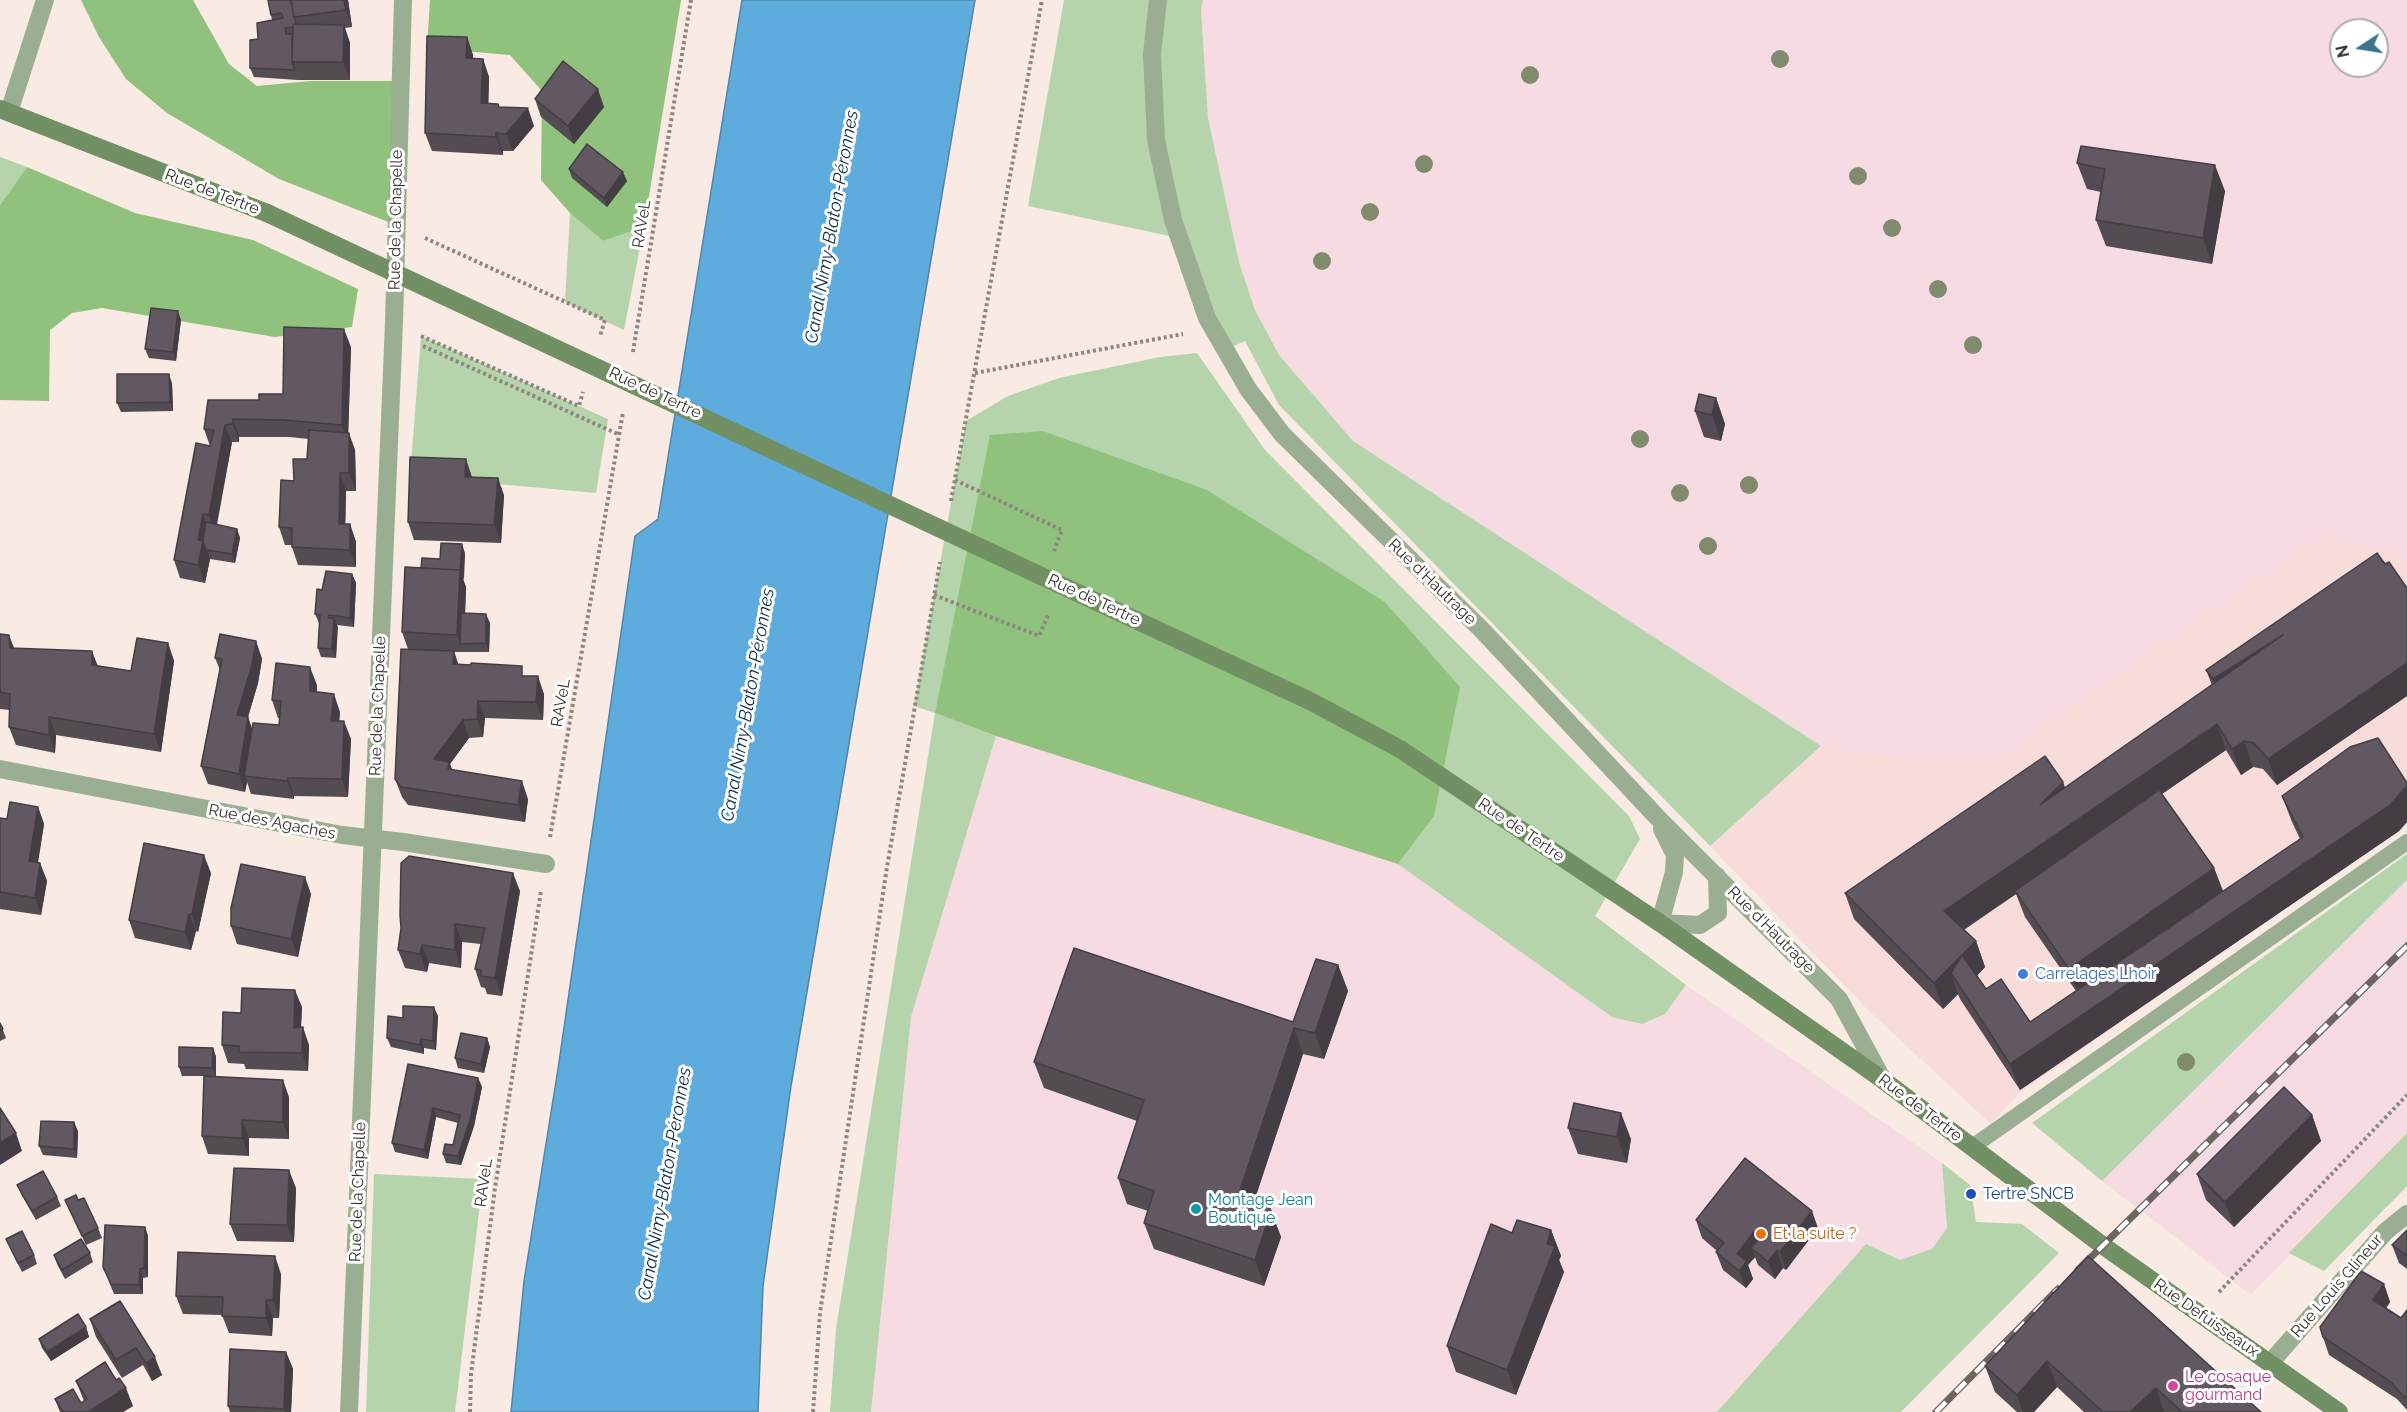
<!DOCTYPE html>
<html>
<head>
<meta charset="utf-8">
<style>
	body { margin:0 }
	#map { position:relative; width:2407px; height:1412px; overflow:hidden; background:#f9eae3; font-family:Raleway,sans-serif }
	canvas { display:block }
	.north { position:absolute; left:2329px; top:18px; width:60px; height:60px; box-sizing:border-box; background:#fff; border:2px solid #afacab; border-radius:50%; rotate:258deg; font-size:16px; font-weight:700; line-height:24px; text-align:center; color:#36302d }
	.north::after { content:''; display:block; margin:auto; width:21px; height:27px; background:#3a768d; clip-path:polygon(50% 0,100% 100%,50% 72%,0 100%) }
</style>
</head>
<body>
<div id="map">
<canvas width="2407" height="1412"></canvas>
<div class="north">N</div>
</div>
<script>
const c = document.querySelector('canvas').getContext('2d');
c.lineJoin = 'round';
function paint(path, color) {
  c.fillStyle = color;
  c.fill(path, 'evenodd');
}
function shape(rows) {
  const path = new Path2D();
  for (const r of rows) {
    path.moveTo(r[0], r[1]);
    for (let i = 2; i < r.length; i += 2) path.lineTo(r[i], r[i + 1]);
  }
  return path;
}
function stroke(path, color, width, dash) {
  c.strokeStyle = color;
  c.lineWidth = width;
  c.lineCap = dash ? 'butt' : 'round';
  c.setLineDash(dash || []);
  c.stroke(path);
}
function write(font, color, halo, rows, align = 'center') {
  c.font = font + ' Raleway,sans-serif';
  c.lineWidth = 6;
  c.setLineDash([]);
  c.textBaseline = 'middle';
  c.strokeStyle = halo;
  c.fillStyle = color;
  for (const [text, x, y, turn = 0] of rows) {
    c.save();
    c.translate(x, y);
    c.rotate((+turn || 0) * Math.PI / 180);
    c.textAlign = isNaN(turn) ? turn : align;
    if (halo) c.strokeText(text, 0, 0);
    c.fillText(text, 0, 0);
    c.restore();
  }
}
paint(shape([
	[2323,536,2407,561,2407,823,2399,832,2323,882,2019,1093,1991,1124,1870,1012,1710,846,1821,746,1857,754,1991,763]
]), '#f7dcd9');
paint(shape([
	[1203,0,2407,0,2407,561,2323,536,1991,763,1857,754,1821,746,1432,501,1353,441,1279,355,1255,310,1239,262,1224,193,1208,118,1201,9],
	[2341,30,2377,30,2377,66,2341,66],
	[996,736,1398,864,1612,1017,1665,1014,1686,985,1942,1163,1947,1228,1932,1249,1900,1260,1866,1244,1717,1412,871,1412,911,1017],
	[2407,880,2407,1133,2251,1295,2102,1181]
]), '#f6dce2');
paint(shape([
	[1064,0,1203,0,1201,9,1208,118,1239,262,1255,310,1279,355,1353,441,1821,746,1710,846,1279,405,1245,341,1227,349,1179,238,1028,206],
	[0,157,27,167,0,205],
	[570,213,603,241,644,227,624,330,565,302],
	[421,336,608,419,596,493,410,476],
	[1197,353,1265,450,1629,816,1640,839,1595,916,1686,985,1665,1014,1642,1024,1612,1017,1398,864,1434,815,935,713,996,736,911,1017,871,1412,830,1412,836,1329,935,713,914,706,966,421,1008,396,1059,378,1160,357],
	[2407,854,2407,880,2102,1181,2032,1123],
	[2407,1133,2407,1186,2324,1271,2289,1253],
	[1942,1163,1970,1185,1976,1222,2022,1224,2059,1253,1901,1412,1717,1412,1866,1244,1900,1260,1932,1249,1947,1228],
	[374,1174,483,1179,455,1412,366,1412]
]), '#b5d4ab');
paint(shape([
	[81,0,193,0,229,64,257,86,310,81,399,81,396,225,279,179,167,113,126,79,99,37],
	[430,0,681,0,644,227,603,241,570,213,541,180,542,91,510,55,427,48],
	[27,167,135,213,253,240,358,289,352,327,275,337,102,308,72,313,50,330,49,401,0,400,0,205],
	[1043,431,1207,490,1385,602,1460,687,1434,816,1398,864,996,736,935,713,990,435]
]), '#90c27e');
const water = shape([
	[742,0,975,0,791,1086,763,1286,758,1412,511,1412,524,1281,558,1069,635,536,658,519,742,0]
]);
paint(water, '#5eabde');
stroke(water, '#5286a9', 1.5);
stroke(shape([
	[425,238,605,320,600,336],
	[421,336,579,406,583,392],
	[423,346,620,435],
	[633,352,691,0],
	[975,373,1183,334],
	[955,480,1062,530,1054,551],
	[951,501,1042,0],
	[934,595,1039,636,1049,613],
	[550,837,623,412],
	[2219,1292,2407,1095],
	[470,1412,471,1374,495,1188,541,891],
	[813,1412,820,1313,887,867,940,562]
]), '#8f8580', 4, [3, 3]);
stroke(shape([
	[1972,1147,2407,842]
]), '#9aaf91', 16);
stroke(shape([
	[1158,0,1152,54,1156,140,1173,220,1207,318,1248,389,1282,434,1482,630,1656,816,1839,999,1883,1080],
	[9,112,45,0],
	[0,769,342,835,403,842,546,864],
	[1662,829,1675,855,1674,872,1660,923,1700,925,1718,913,1717,876],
	[2270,1363,2385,1232,2407,1214],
	[349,1412,394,322,403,0]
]), '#9aaf91', 18);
stroke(shape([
	[0,109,267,213],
	[1039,575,1310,701,1400,749,1660,923,1883,1080,2102,1245,2339,1412]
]), '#719064', 18);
const rail = shape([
	[2078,1270,2407,946],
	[1936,1412,2058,1289]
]);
stroke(rail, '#6d6561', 7);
stroke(rail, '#fff', 4.5, [14]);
stroke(shape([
	[267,213,1039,575]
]), '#719064', 18);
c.fillStyle = '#808b6e';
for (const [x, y] of [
	[1780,59],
	[1530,75],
	[1424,164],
	[1858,176],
	[1370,212],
	[1892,228],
	[1322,261],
	[1938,289],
	[1973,345],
	[1640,439],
	[1749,485],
	[1680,493],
	[1708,546],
	[2186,1062]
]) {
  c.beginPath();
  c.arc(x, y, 9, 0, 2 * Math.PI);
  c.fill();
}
paint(shape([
	[268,0,348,0,352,27,345,28,350,43,350,80,298,80,254,77,250,68,258,39,272,20],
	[467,37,473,55,473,59,483,59,489,77,488,104,499,107,534,126,513,151,503,151,503,155,432,151,425,133],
	[535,99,604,107,574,144,541,117],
	[2077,163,2225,191,2212,264,2106,246,2096,220,2101,192,2087,189],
	[569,169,627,181,607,207,572,178],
	[181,320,176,361,149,358,145,349],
	[351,347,348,433,355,450,356,491,346,491,345,524,350,524,356,542,356,567,298,565,292,547,292,545,285,545,279,527,294,481,307,459,309,439,289,437,239,437,239,442,232,442,217,525,237,529,240,538,235,563,210,559,205,583,180,578,174,560,210,446,204,429,259,400,283,394],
	[172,383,173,411,121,412,117,403],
	[1716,398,1725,424,1721,441,1704,437,1695,411],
	[472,477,504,495,501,543,414,540,408,522],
	[465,553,463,580,466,587,465,613,490,623,489,652,454,652,458,665,525,676,544,694,543,720,485,718,483,737,469,738,450,764,452,770,528,799,525,822,408,805,402,797,395,779,408,649,402,632,421,568,440,559],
	[2385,564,2407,588,2407,696,2277,785,2263,769,2253,767,2241,775,2226,750,2162,794,2214,868,2223,891,2300,839,2292,822,2282,796,2407,783,2407,822,2399,831,2020,1090,1960,999,1958,994,1943,1009,1854,919,1845,893,2063,782,2065,788,2212,685,2206,670],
	[2016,894,2025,917,2076,991,2030,1022,1986,989,1977,976,1985,967,1976,941,1964,930],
	[352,574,356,583,354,627,337,625,336,658,321,657,318,648,320,623,319,623,315,614,322,590],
	[0,634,14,648,98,666,131,671,168,643,174,661,161,752,56,735,55,753,16,745,9,727,10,710,0,709],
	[256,641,262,659,258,683,248,717,252,729,279,725,279,718,278,718,272,700,317,685,317,692,340,712,339,721,351,739,348,797,294,796,294,799,251,794,247,782,245,792,208,784,201,766,220,670,215,658],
	[38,807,44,824,38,863,40,863,47,881,41,915,0,909,0,818,7,819],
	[211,873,198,932,196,931,191,950,135,938,129,920],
	[520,891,502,996,487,994,485,988,481,987,475,969,481,944,462,942,461,968,429,963,427,972,405,968,398,950],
	[311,894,298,957,237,944,231,926],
	[1338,965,1348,991,1324,1059,1303,1054,1256,1196,1271,1211,1281,1237,1264,1286,1154,1249,1144,1223,1148,1211,1127,1204,1118,1178,1137,1121,1044,1088,1034,1062,1293,1022],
	[302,1007,301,1027,309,1045,308,1071,246,1069,244,1064,228,1063,222,1045,241,1013],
	[438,1016,436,1050,424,1048,424,1054,391,1047,387,1038,403,1018],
	[0,1023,6,1038,0,1041],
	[487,1038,490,1047,484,1073,458,1068,455,1058],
	[213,1048,216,1057,216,1077,289,1097,289,1139,249,1138,249,1156,208,1154,202,1136,204,1076,182,1076,179,1067],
	[408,1064,478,1078,482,1087,474,1126,461,1165,446,1163,443,1154,453,1145,458,1123,436,1117,428,1159,395,1152,392,1143],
	[2312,1115,2321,1141,2234,1227,2206,1200,2197,1174],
	[1568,1128,1631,1139,1627,1163,1578,1154],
	[78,1131,77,1158,43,1155,39,1146],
	[17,1185,57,1197,61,1206,36,1220,21,1194],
	[296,1188,294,1242,237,1241,230,1224],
	[65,1200,78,1200,98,1228,102,1238,86,1245],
	[1696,1220,1818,1228,1786,1270,1783,1268,1775,1279,1758,1265,1755,1257,1748,1265,1753,1279,1746,1288,1723,1270,1716,1252,1717,1251,1702,1238],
	[145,1227,148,1236,148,1277,143,1278,143,1294,114,1294,103,1267],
	[1551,1230,1561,1256,1559,1260,1564,1272,1516,1395,1456,1372,1447,1346,1512,1233],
	[2407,1230,2407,1269,2399,1263,2392,1245],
	[6,1239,34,1255,37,1264,22,1272,10,1248],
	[90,1253,93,1262,65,1279,57,1264,54,1255],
	[2088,1256,2261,1412,2084,1412,2057,1387,2034,1412,2017,1412,1995,1392,1985,1366],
	[281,1274,279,1318,273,1318,272,1336,229,1333,222,1315,183,1314,176,1296],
	[2384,1284,2390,1302,2386,1308,2401,1318,2407,1310,2407,1410,2397,1399,2329,1355,2323,1337],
	[120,1301,162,1375,152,1381,143,1365,122,1378,96,1337,90,1319],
	[86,1327,89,1337,51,1361,42,1348,39,1339],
	[286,1352,293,1369,291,1412,230,1412,228,1406],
	[76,1381,133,1406,123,1412,60,1412,55,1399,81,1403,84,1401]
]), '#534c53');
paint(shape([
	[344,0,348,0,352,27,346,10],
	[344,25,350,43,350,80,343,62],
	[467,37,473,55,472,76,466,58],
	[483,59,489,77,488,121,481,103],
	[598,89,604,107,574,144,568,126],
	[528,108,534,126,513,151,506,134],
	[496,133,503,151,503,155,496,137],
	[2215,165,2225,191,2212,264,2203,238],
	[623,172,627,181,607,207,604,198],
	[178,311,181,320,176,361,173,352],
	[344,329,351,347,348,442,342,425],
	[169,374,172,383,173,411,170,402],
	[1716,398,1725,424,1721,441,1712,415],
	[233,419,239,437,239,442,233,424],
	[225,425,232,442,215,532,209,515],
	[349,433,355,450,356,491,349,473],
	[466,459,472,477,465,477],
	[340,473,346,491,345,542,339,524],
	[498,478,504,495,501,543,494,525],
	[203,514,209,532,206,549,210,559,205,583,198,565,198,540],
	[350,524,356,542,356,567,350,550],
	[237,529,240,538,235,563,232,554],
	[462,544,465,553,464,580,460,571],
	[460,570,466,587,464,644,460,644,457,635],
	[352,574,356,583,354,627,350,618],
	[486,614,490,623,489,652,486,643],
	[334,618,338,627,336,658,332,649],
	[9,635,16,653,10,648],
	[2283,635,2222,704,2213,679],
	[256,641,262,659,258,683,248,717,254,735,244,776,247,782,245,792,239,774,237,715],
	[168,643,174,661,161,752,154,734],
	[92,651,99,669,92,665],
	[454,651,460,669,453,664],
	[2407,663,2407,696,2277,785,2268,759],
	[310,667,317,685,316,709,310,691],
	[538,676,544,694,543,720,536,702],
	[334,694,340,712,338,739,331,721],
	[478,701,485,718,483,737,477,719],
	[49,717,56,735,55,753,49,735],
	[463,720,469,738,450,764,456,779,434,759],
	[344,721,351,739,348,797,342,779],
	[2217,724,2226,750,2017,893,2015,891,2016,894,1953,936,1944,911],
	[2244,741,2253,767,2241,775,2232,749],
	[288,778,294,796,294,799,287,781],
	[522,781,528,799,525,822,518,805],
	[2063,782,2072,808,2040,805],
	[2407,786,2407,822,2399,831,2020,1090,2010,1064],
	[38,807,44,824,35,879,29,861],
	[204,855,211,873,198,932,192,914],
	[40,863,47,881,41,915,35,898],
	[2214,868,2224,894,2079,995,2069,969],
	[513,873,520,891,502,996,495,978],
	[305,877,311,894,298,957,291,939],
	[189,914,196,931,191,950,185,932],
	[455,924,462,942,461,968,455,950],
	[1976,941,1985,967,1962,990,1951,973,1958,994,1943,1009,1934,983],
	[422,945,429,963,427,972,420,954],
	[1338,965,1348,991,1324,1059,1315,1033],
	[295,990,302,1007,300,1045,294,1028],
	[434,1007,438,1016,436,1050,433,1041],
	[303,1027,309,1045,308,1071,302,1053],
	[1294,1028,1303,1054,1249,1216,1240,1190],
	[487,1038,490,1047,484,1073,481,1064],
	[421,1039,424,1048,424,1054,420,1045],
	[213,1048,216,1057,216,1077,212,1068],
	[478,1078,482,1087,474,1126,461,1165,458,1156],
	[283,1080,289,1097,289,1139,283,1122],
	[433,1108,436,1117,428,1159,424,1150],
	[1621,1113,1631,1139,1627,1163,1617,1137],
	[2312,1115,2321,1141,2234,1227,2225,1202],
	[242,1120,249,1138,249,1156,242,1138],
	[74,1122,78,1131,77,1158,74,1149],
	[16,1133,22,1151,0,1165,0,1143],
	[289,1170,296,1188,294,1242,287,1225],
	[1271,1211,1281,1237,1264,1286,1255,1260],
	[1812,1211,1818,1228,1786,1270,1780,1252],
	[145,1227,148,1236,148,1277,144,1268],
	[1551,1230,1561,1256,1559,1260,1564,1272,1516,1395,1507,1370],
	[1754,1232,1761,1250,1751,1248,1755,1257,1748,1265,1753,1279,1746,1288,1739,1271,1737,1254],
	[1777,1250,1783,1268,1775,1279,1768,1262],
	[275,1256,281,1274,279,1318,273,1300],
	[140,1269,143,1278,143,1294,139,1285],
	[2384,1284,2390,1302,2380,1318,2373,1300],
	[266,1300,273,1318,272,1336,266,1318],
	[86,1327,89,1337,51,1361,47,1352],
	[286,1352,293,1369,291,1412,285,1412,284,1409],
	[155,1357,162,1375,152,1381,146,1363],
	[2047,1361,2057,1387,2034,1412,2023,1412,2017,1395],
	[126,1388,133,1406,123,1412,88,1412],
	[2156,1388,2164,1412,2130,1412]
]), '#443e44');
const building = shape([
	[268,0,291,0,294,17,296,24,293,24,293,27,285,28,286,34,292,34,292,62,295,70,250,68,250,40,258,39,257,23,283,18,281,13,271,15,268,0],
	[291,0,344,0,346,10,294,17,291,0],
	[293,24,344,25,343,62,292,62,293,24],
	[427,36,467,37,466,58,483,59,481,103,498,104,499,107,528,108,506,134,496,133,496,137,425,133,427,36],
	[563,61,598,89,568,126,535,99,563,61],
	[587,144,623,172,604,198,569,169,587,144],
	[2081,146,2215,165,2203,238,2096,220,2105,169,2077,163,2081,146],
	[151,308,178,311,173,352,145,349,151,308],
	[284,327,344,329,342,425,283,420,233,419,233,424,225,425,209,515,203,514,198,540,203,541,198,565,174,560,196,443,210,446,214,430,204,429,208,400,259,400,259,394,283,394,284,327],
	[117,374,169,374,170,402,117,403,117,374],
	[1699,394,1716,398,1712,415,1695,411,1699,394],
	[309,430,349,433,349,473,340,473,339,524,350,524,350,550,292,547,292,528,279,527,281,480,294,481,293,459,307,459,309,430],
	[410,457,466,459,465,477,498,478,494,525,408,522,410,457],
	[206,522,237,529,232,554,206,550,203,541,206,522],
	[441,543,462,544,460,571,460,570,421,568,422,558,440,559,441,543],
	[2377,553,2385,564,2389,562,2407,588,2407,663,2268,759,2254,743,2244,741,2232,749,2217,724,1944,911,1976,941,1934,983,1845,893,2045,756,2063,782,2040,805,2283,635,2213,679,2206,670,2377,553],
	[405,567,460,570,457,635,402,632,405,567],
	[326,571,352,574,350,618,329,615,328,618,334,618,332,649,318,648,320,615,315,614,317,589,322,590,326,571],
	[461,613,486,614,486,643,460,644,461,613],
	[0,634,9,635,10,648,92,651,92,665,131,671,137,638,168,643,154,734,49,717,49,735,9,727,10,694,0,692,0,634],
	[220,634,256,641,252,665,237,715,248,717,239,774,201,766,222,659,215,658,220,634],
	[401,649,454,651,453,664,471,665,471,663,522,666,522,676,538,676,536,702,478,701,477,719,463,720,434,759,449,762,448,769,522,781,518,805,401,787,395,779,401,649],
	[276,663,310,667,310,691,334,694,331,721,344,721,342,779,288,778,287,781,244,776,253,723,279,725,281,701,272,700,276,663],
	[2378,738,2407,783,2407,786,2390,805,2010,1064,1951,973,1962,955,1986,989,2001,979,2030,1022,2303,837,2282,796,2350,747,2378,738],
	[2159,790,2214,868,2069,969,2015,891,2159,790],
	[10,802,38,807,29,861,40,863,35,898,0,892,0,818,7,819,10,802],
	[144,843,204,855,192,914,189,914,185,932,129,920,144,843],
	[409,856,513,873,495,978,481,976,481,970,475,969,485,928,455,924,455,950,422,945,420,954,398,950,401,928,400,915,401,863,409,856],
	[241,864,305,877,291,939,231,926,231,908,241,864],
	[1074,948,1293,1022,1316,959,1338,965,1315,1033,1294,1028,1240,1190,1266,1200,1271,1211,1255,1260,1144,1223,1154,1191,1118,1178,1144,1100,1034,1062,1074,948],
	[242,988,295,990,294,1028,303,1027,302,1053,239,1052,239,1046,222,1045,223,1012,241,1013,242,988],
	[403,1006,434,1007,433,1041,421,1039,420,1045,387,1038,388,1016,403,1018,403,1006],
	[0,1023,3,1029,0,1031,0,1023],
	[461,1033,487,1038,481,1064,455,1058,461,1033],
	[179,1047,213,1048,212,1068,179,1067,179,1047],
	[408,1064,478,1078,471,1117,458,1156,443,1154,445,1144,453,1145,460,1115,433,1108,424,1150,392,1143,408,1064],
	[204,1076,283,1080,283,1122,242,1120,242,1138,202,1136,204,1076],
	[2284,1087,2312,1115,2225,1202,2197,1174,2284,1087],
	[1574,1103,1621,1113,1617,1137,1568,1128,1574,1103],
	[0,1108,16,1133,0,1143,0,1108],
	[41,1121,74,1122,74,1149,39,1146,41,1121],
	[1745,1158,1812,1211,1780,1252,1777,1250,1768,1262,1751,1248,1760,1237,1754,1232,1737,1254,1747,1261,1739,1271,1716,1252,1724,1243,1696,1220,1745,1158],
	[234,1168,289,1170,287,1225,230,1224,234,1168],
	[43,1171,57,1197,32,1211,17,1185,43,1171],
	[76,1195,78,1200,84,1198,98,1228,82,1236,65,1200,76,1195],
	[1517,1220,1551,1230,1547,1244,1555,1246,1507,1370,1447,1346,1491,1224,1512,1233,1517,1220],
	[105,1225,145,1227,144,1268,140,1269,139,1285,111,1284,103,1267,105,1225],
	[2407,1230,2407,1256,2392,1245,2407,1230],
	[22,1231,34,1255,18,1263,6,1239,22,1231],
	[81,1239,90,1253,62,1270,54,1255,81,1239],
	[178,1252,275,1256,273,1300,266,1300,266,1318,222,1316,223,1297,176,1296,178,1252],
	[2088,1256,2261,1412,2182,1412,2156,1388,2130,1412,2103,1412,2047,1361,2017,1395,1985,1366,2088,1256],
	[2361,1271,2384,1284,2373,1300,2401,1318,2407,1310,2407,1395,2405,1398,2391,1382,2323,1337,2320,1327,2361,1271],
	[120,1301,155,1357,146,1363,136,1348,116,1360,90,1319,120,1301],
	[78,1314,86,1327,47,1352,39,1339,78,1314],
	[230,1349,286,1352,284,1409,228,1406,230,1349],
	[105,1362,116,1380,119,1378,126,1388,88,1412,63,1412,55,1399,73,1389,81,1403,87,1399,76,1381,105,1362]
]);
paint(building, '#615861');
stroke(building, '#443e44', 1.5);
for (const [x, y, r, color] of [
	[2023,974,6,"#3f7fe0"],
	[1971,1194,6,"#1a4fb4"],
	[1196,1209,6,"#0f9aa8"],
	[1761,1234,6,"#e8710a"],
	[2173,1386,6,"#d1479c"]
]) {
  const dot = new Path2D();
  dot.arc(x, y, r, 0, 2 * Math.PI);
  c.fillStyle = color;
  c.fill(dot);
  stroke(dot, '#fff', 2);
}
write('16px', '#36302d', '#fff', [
	["Rue de Tertre",212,192,21],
	["Rue de la Chapelle",396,220,-89],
	["RAVeL",642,224,-81],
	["Rue de Tertre",655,393,25],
	["Rue d'Hautrage",1432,582,44],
	["Rue de Tertre",1094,600,25],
	["RAVeL",561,703,-80],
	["Rue de la Chapelle",378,706,-88],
	["Rue des Agaches",272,822,11],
	["Rue de Tertre",1521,830,34],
	["Rue d'Hautrage",1771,930,45],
	["Rue de Tertre",1920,1108,37],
	["RAVeL",484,1183,-82],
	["Rue de la Chapelle",358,1192,-88],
	["Rue Louis Glineur",2337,1286,-49],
	["Rue Defuisseaux",2206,1318,35]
]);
write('16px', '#366cbe', '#fff', [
	["Carrelages Lhoir",2035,974]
], 'left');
write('16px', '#164399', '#fff', [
	["Tertre SNCB",1983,1194]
], 'left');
write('16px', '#0d838f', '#fff', [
	["Montage Jean",1208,1200],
	["Boutique",1208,1218]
], 'left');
write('16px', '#c56008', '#fff', [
	["Et la suite ?",1773,1234]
], 'left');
write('16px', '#b23c85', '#fff', [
	["Le cosaque",2185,1377],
	["gourmand",2185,1395]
], 'left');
write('italic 18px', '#0c2e43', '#fff', [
	["Canal Nimy-Blaton-Péronnes",832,227,-80],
	["Canal Nimy-Blaton-Péronnes",748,705,-80],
	["Canal Nimy-Blaton-Péronnes",665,1184,-80]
]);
</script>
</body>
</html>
